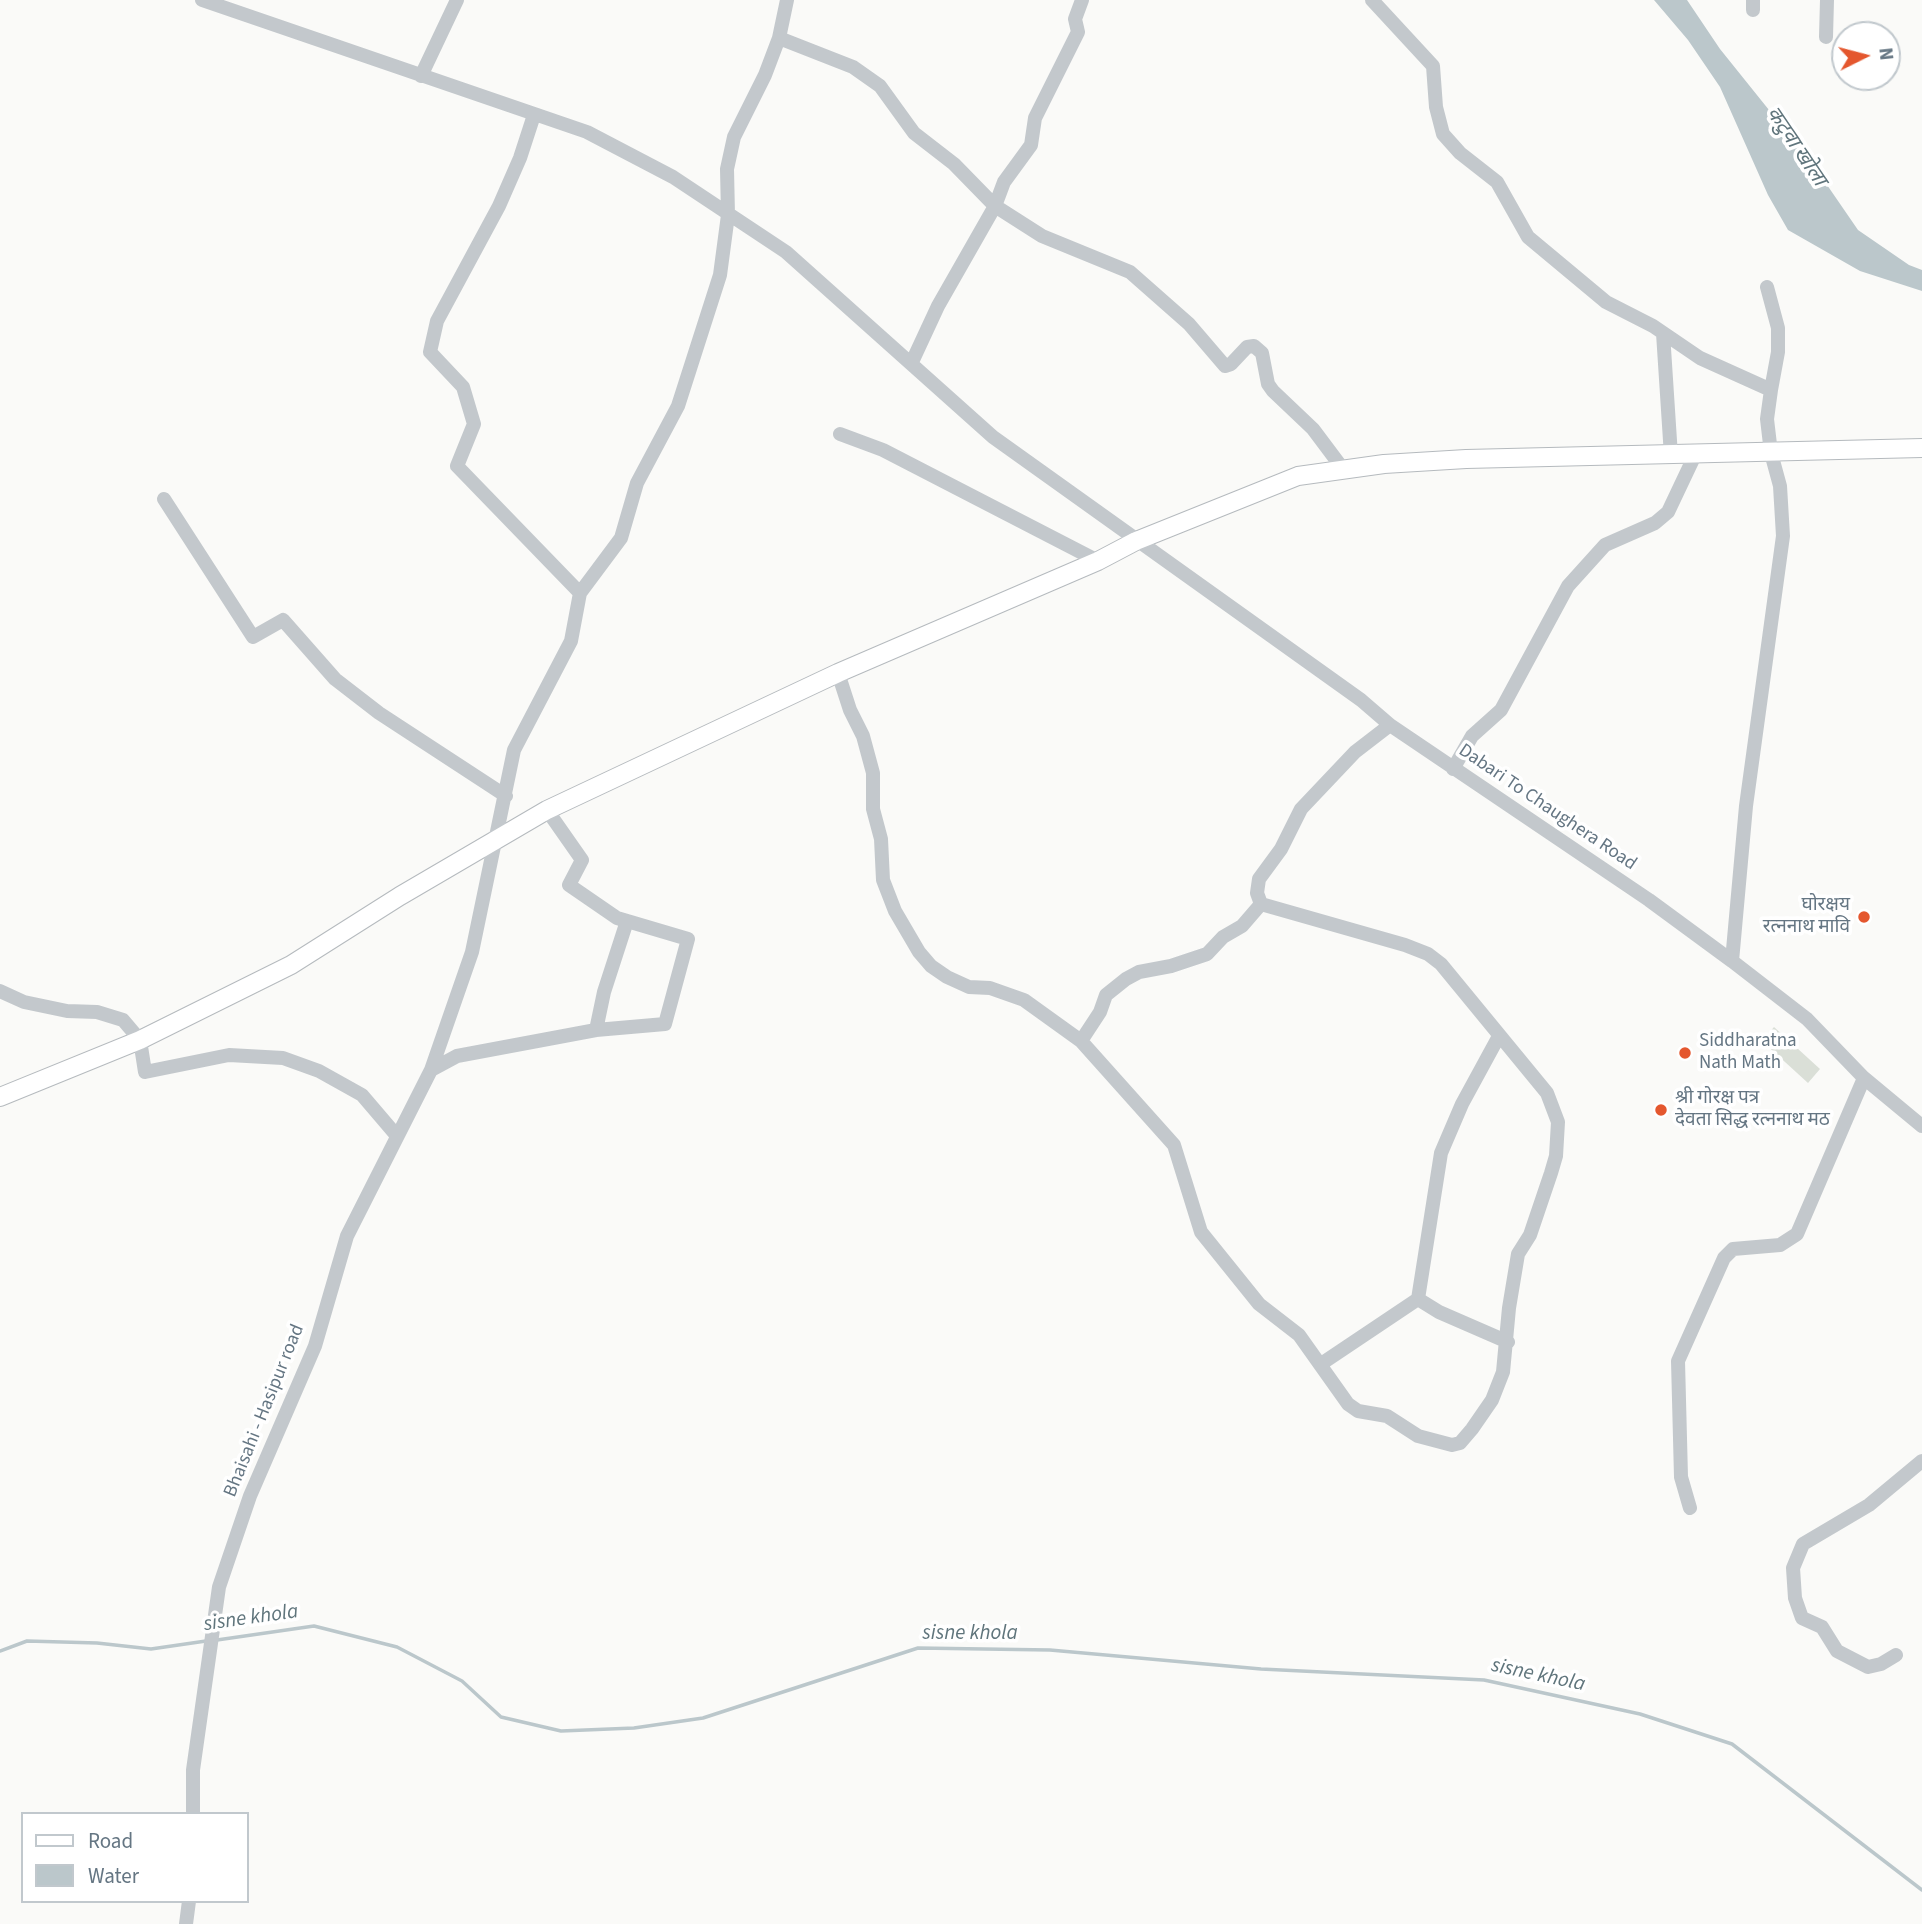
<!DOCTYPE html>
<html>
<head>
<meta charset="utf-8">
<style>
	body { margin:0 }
	#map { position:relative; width:1922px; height:1924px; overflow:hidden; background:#fafaf8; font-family:"Source Sans 3",sans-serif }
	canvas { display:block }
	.legend { position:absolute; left:21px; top:1812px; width:228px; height:91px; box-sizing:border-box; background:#fff; border:2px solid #c1c8cd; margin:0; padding:9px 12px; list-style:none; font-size:21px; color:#657683 }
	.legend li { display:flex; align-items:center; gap:14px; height:35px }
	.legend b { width:35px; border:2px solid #c1c8cd }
	.north { position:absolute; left:1831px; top:21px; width:70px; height:70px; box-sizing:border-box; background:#fff; border:2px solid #c1c8cd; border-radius:50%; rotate:84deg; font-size:19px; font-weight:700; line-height:28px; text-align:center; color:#657683 }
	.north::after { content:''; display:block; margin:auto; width:24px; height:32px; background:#e4572e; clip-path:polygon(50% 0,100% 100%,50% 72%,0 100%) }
</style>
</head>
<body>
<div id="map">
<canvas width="1922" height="1924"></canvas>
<ul class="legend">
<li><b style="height:9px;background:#fff"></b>Road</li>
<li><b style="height:19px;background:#bbc7cb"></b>Water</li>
</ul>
<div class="north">N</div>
</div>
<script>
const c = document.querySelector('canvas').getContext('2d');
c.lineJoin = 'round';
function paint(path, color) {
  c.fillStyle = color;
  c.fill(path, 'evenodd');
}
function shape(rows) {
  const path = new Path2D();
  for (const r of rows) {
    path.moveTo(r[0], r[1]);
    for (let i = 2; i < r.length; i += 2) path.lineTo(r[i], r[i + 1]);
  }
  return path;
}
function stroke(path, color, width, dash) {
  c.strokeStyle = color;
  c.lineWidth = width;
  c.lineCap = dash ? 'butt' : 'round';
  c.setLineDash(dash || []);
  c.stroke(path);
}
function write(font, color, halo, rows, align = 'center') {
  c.font = font + ' "Source Sans 3","Noto Sans Devanagari",sans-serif';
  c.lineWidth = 7;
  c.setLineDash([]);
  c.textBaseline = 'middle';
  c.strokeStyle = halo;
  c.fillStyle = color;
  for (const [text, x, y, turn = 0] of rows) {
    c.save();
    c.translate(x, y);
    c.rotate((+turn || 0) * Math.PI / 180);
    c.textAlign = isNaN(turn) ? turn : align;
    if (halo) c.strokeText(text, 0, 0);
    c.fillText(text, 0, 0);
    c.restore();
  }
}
paint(shape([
	[1774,1027,1820,1069,1808,1083,1762,1041]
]), '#dadfd7');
paint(shape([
	[1654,0,1687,0,1720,49,1814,166,1858,230,1909,265,1922,270,1922,291,1860,271,1788,230,1768,195,1720,87,1688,40]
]), '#bbc7cb');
stroke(shape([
	[217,1640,314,1626,397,1647,462,1681,501,1717,561,1731,634,1728,703,1718,918,1648,1050,1650,1261,1669,1484,1680,1640,1714,1732,1744,1922,1890],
	[0,1651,27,1641,97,1643,151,1649,206,1641]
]), '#bbc7cb', 3.5);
const major = shape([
	[0,1097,140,1040,291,965,400,896,547,810,838,673,1098,561,1136,541,1298,476,1384,464,1466,459,1922,448]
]);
stroke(major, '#b5babe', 20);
stroke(shape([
	[202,0,587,132,673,177,786,252,993,437,1361,700,1390,725,1649,900,1732,961,1807,1019,1864,1078,1922,1126],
	[1372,0,1433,66,1436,107,1443,134,1460,153,1497,182,1528,237,1606,302,1653,326,1700,358,1771,390,1767,419,1771,453,1780,486,1783,536,1746,806,1732,961],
	[1753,10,1753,0],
	[1826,37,1827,0],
	[779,38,853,67,880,86,914,133,954,164,995,206,1042,236,1130,272,1189,324,1225,366,1231,364,1247,347,1254,346,1262,353,1268,384,1273,391,1313,429,1343,469],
	[421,76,457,0],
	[534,115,520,158,499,206,437,321,430,352,463,387,474,424,457,466,580,593],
	[1767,287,1778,328,1778,352,1771,390],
	[1663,333,1671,456],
	[912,362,938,306,995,206,1004,182,1031,145,1035,118,1078,32,1075,19,1082,0],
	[840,434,883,450,1098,561],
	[164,499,253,637,283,620,335,679,379,713,506,796],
	[838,673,850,710,863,736,873,773,873,809,881,839,883,880,895,911,919,952,931,966,947,977,969,987,990,988,1024,1000,1081,1041,1174,1145,1201,1232,1259,1304,1299,1335,1348,1404,1358,1411,1387,1416,1418,1436,1452,1445,1460,1443,1472,1429,1492,1400,1503,1372,1509,1308,1518,1254,1530,1235,1551,1173,1556,1156,1558,1122,1547,1093,1441,964,1428,954,1405,945,1261,904,1257,893,1259,879,1281,849,1301,809,1355,752,1390,725],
	[1453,769,1472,736,1501,710,1568,586,1605,545,1655,523,1668,512,1695,455],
	[0,991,24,1002,67,1011,97,1012,123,1020,140,1040,145,1072,229,1055,283,1058,319,1071,362,1095,397,1136],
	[596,1030,604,992,627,921],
	[1499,1036,1462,1104,1441,1153,1418,1299,1439,1312,1508,1342],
	[1081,1041,1100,1012,1106,995,1126,979,1139,972,1171,966,1207,954,1223,937,1242,926,1261,904],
	[431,1070,457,1056,596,1030,665,1024,688,939,617,918,569,885,582,860,547,810],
	[1321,1364,1418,1299],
	[1690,1508,1681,1477,1678,1361,1724,1258,1733,1249,1780,1245,1797,1234,1864,1078],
	[1896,1655,1881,1664,1868,1667,1837,1651,1822,1627,1802,1618,1795,1598,1793,1568,1803,1544,1869,1505,1922,1461],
	[193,1814,193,1770,219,1587,250,1496,315,1346,347,1236,431,1070,472,952,514,750,571,641,580,593,621,538,637,483,678,406,720,275,728,215,727,169,734,137,765,75,779,38,787,0],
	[186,1924,189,1901]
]), '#c3c8cc', 14);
stroke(major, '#fff', 18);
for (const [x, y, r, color] of [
	[1864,917,7,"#e4572e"],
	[1685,1053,7,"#e4572e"],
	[1661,1110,7,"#e4572e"]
]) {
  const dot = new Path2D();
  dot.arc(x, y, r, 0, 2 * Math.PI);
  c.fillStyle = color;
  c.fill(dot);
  stroke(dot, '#fff', 2.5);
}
write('19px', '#657683', '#fff', [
	["Dabari To Chaughera Road",1547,808,34],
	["Bhaisahi - Hasipur road",265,1411,-68]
]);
write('19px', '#657683', '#fff', [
	["घोरक्षय",1850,906,"right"],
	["रत्ननाथ मावि",1850,928,"right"],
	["Siddharatna",1699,1042],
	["Nath Math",1699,1064],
	["श्री गोरक्ष पत्र",1675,1099],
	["देवता सिद्ध रत्ननाथ मठ",1675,1121]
], 'left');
write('italic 21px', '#60757c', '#fff', [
	["कटुवा खोला",1795,147,56],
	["sisne khola",251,1619,-8],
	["sisne khola",970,1634],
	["sisne khola",1538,1676,12]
]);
</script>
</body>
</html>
